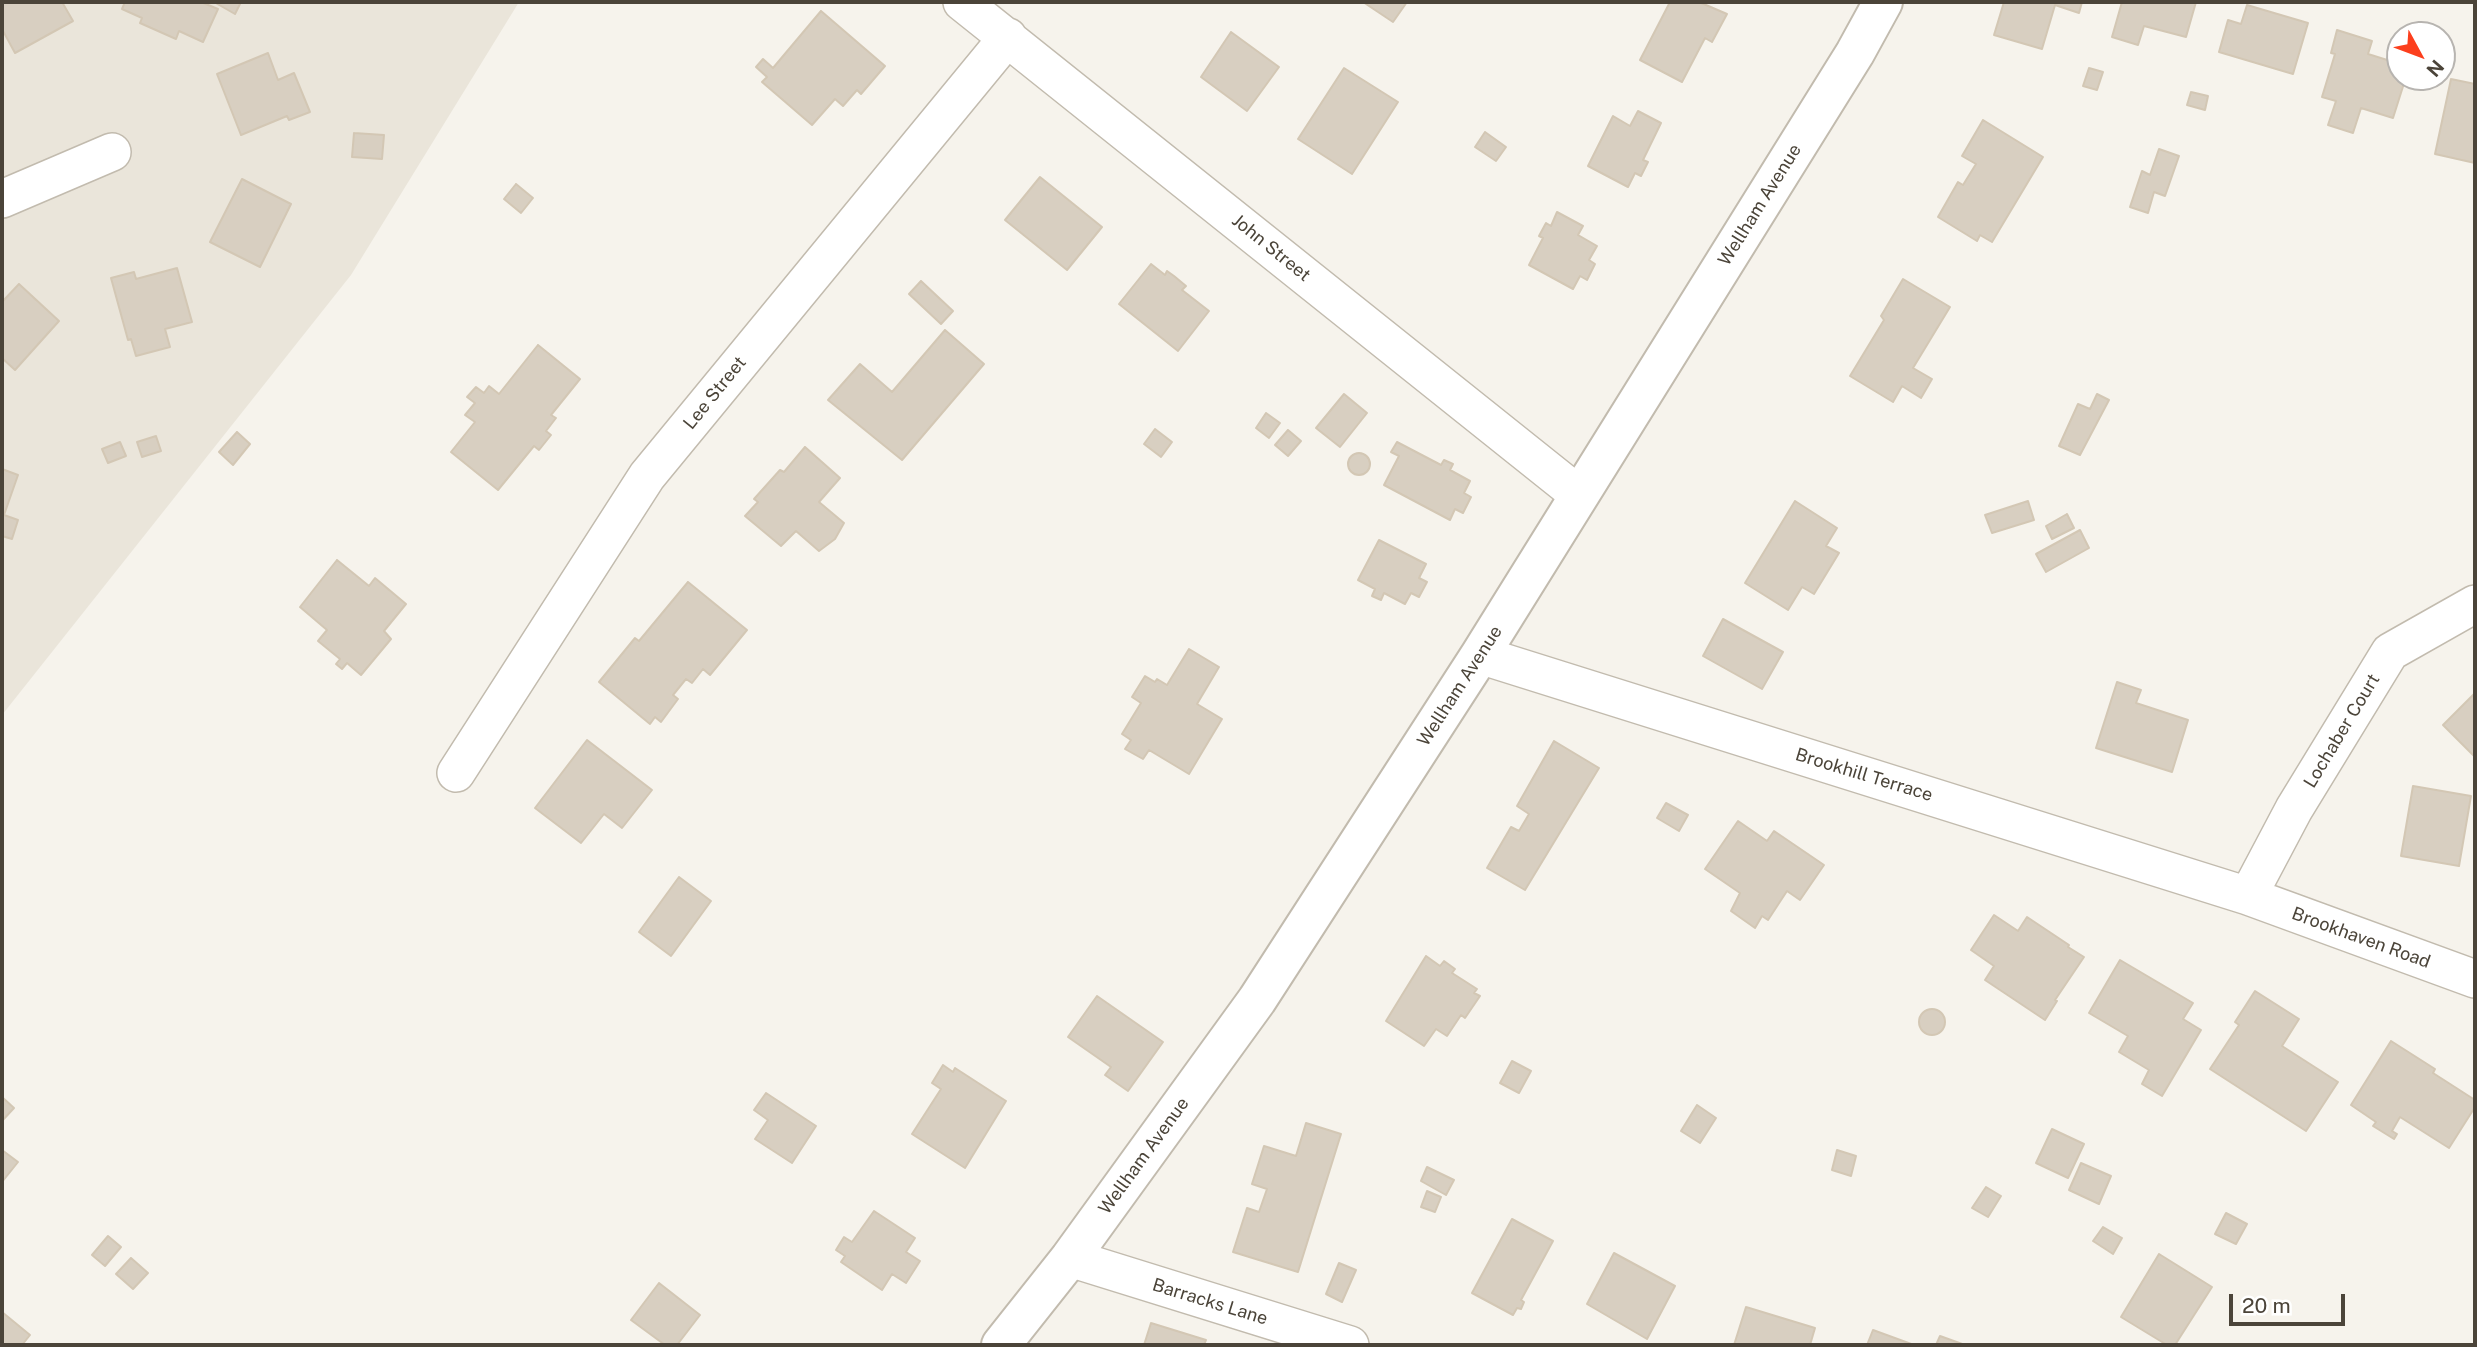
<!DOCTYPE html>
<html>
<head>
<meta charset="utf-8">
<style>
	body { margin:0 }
	#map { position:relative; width:2477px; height:1347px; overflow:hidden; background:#f6f3ec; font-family:"Public Sans",sans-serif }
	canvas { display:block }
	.frame { position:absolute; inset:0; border:4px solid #4b4439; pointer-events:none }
	.north { position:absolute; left:2386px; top:21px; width:70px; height:70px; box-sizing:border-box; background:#fff; border:2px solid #b7b4b0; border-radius:50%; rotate:131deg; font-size:19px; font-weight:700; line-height:28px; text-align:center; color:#4b4439 }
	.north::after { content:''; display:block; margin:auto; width:24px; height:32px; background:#fc3f1d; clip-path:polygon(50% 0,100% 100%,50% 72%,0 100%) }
	.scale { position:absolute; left:2229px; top:1294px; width:116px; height:32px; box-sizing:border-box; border:4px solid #4b4439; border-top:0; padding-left:9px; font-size:21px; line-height:24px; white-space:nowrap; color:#4b4439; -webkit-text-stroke:5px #fff; paint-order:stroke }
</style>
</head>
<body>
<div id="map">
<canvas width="2477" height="1347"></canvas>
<div class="frame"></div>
<div class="north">N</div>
<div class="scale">20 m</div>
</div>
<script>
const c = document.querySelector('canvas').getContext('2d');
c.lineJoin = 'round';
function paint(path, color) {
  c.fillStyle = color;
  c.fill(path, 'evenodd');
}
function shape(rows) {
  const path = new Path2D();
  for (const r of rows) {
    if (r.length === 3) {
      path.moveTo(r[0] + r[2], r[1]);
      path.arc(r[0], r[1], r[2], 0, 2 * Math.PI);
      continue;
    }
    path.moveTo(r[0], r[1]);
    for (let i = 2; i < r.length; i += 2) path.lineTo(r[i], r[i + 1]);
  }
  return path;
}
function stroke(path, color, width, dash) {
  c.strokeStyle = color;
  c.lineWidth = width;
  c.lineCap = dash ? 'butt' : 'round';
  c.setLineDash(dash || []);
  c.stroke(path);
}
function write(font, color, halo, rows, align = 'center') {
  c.font = font + ' "Public Sans",sans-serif';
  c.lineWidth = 7;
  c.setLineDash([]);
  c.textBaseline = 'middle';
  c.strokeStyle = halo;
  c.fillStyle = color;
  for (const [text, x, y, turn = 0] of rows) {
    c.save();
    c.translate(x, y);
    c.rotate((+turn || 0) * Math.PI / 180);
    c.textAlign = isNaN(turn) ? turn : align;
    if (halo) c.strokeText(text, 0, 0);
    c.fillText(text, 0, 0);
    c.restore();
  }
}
paint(shape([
	[2,2,519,2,351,275,2,715]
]), '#eae5da');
const building = shape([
	[2,2,62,2,73,21,15,53,2,29,2,2],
	[125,2,201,2,218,9,203,42,179,31,176,39,140,23,142,18,122,9,125,2],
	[214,2,241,2,235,14,214,2],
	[1363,2,1407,2,1393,22,1363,2],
	[1670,2,1699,2,1727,14,1712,42,1705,38,1682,82,1640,60,1670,2],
	[2004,2,2082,2,2079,13,2055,5,2042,49,1994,35,2004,2],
	[2122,2,2196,2,2186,37,2144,26,2138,45,2112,37,2122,2],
	[2247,5,2308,23,2293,74,2219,52,2228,20,2241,24,2247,5],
	[821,11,885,66,861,94,857,90,843,106,835,99,812,125,762,82,767,77,756,67,763,59,773,68,821,11],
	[2337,30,2372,41,2368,54,2400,64,2400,77,2406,77,2393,118,2361,108,2353,133,2328,125,2336,101,2322,97,2335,54,2331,53,2337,30],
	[1231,32,1279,67,1247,111,1201,77,1231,32],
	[268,53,278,80,294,73,310,112,289,120,287,116,241,135,217,74,268,53],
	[1344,68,1398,102,1352,174,1298,139,1344,68],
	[2089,68,2103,72,2097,90,2083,86,2089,68],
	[2451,79,2475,84,2475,163,2435,154,2451,79],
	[2191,92,2208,96,2205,110,2187,105,2191,92],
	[1638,111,1661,123,1643,160,1648,162,1641,176,1635,173,1628,187,1588,166,1613,116,1630,126,1638,111],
	[1983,120,2043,157,1992,242,1980,235,1977,241,1938,217,1958,182,1963,185,1976,164,1962,156,1983,120],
	[1485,132,1506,147,1496,161,1475,147,1485,132],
	[354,133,384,135,382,159,352,157,354,133],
	[2159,149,2179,156,2165,196,2154,192,2148,213,2130,207,2142,171,2150,175,2159,149],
	[1040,177,1102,227,1067,270,1005,220,1040,177],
	[242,179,291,204,260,267,210,242,242,179],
	[516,184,533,198,521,213,504,199,516,184],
	[1557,212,1583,226,1578,235,1597,246,1589,260,1595,264,1587,280,1580,276,1573,289,1529,265,1543,238,1539,236,1546,223,1551,226,1557,212],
	[1151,264,1165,275,1167,271,1174,276,1186,286,1182,290,1209,311,1178,351,1119,304,1151,264],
	[177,268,192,322,165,329,170,347,136,356,131,339,128,340,111,278,134,272,136,279,177,268],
	[1903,279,1950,307,1913,368,1932,379,1921,398,1902,386,1893,402,1850,376,1884,320,1881,316,1903,279],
	[921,281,953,311,941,324,909,294,921,281],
	[19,284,59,321,15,370,2,358,2,302,19,284],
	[945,330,984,364,902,460,828,400,860,364,892,392,945,330],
	[538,345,580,379,551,415,556,418,546,431,551,435,539,450,534,446,498,490,451,452,475,422,465,415,475,403,467,397,476,387,484,393,489,386,499,394,538,345],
	[1344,394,1367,413,1340,447,1316,428,1344,394],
	[2097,394,2109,400,2080,455,2059,446,2078,404,2090,409,2097,394],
	[1266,413,1280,423,1269,438,1256,428,1266,413],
	[1155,429,1172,442,1161,457,1144,444,1155,429],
	[1288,430,1301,441,1288,456,1275,445,1288,430],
	[237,432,250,444,233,465,219,452,237,432],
	[156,436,161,451,142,457,137,442,156,436],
	[120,442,126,456,108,463,102,449,120,442],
	[1397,442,1441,465,1444,460,1453,464,1450,470,1470,481,1464,493,1471,497,1463,513,1455,509,1450,520,1384,485,1399,456,1391,452,1397,442],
	[805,447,840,478,819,502,844,523,835,539,819,551,796,531,781,546,745,516,758,502,754,499,780,470,784,472,805,447],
	[1359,464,11],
	[2,469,18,475,4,515,18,520,12,539,2,536,2,469],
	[1795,501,1837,528,1826,546,1839,553,1814,594,1802,587,1788,610,1745,583,1795,501],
	[2028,501,2034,520,1992,533,1985,515,2028,501],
	[2067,514,2074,528,2052,539,2046,526,2067,514],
	[2080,530,2089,548,2046,572,2036,554,2080,530],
	[1379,540,1426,564,1419,578,1427,582,1419,597,1411,593,1405,604,1384,593,1381,600,1372,596,1375,589,1358,580,1379,540],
	[337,560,369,586,375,578,406,604,384,631,391,639,361,675,347,663,342,669,336,664,340,659,318,641,327,630,300,607,337,560],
	[688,582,747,630,710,675,703,669,692,683,686,679,673,695,678,699,661,722,655,717,650,724,599,682,635,638,639,641,688,582],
	[1723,619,1783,652,1762,689,1703,656,1723,619],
	[1189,649,1219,667,1197,704,1222,719,1189,774,1149,750,1143,759,1125,749,1131,740,1122,734,1141,703,1132,697,1145,676,1155,682,1157,679,1167,685,1189,649],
	[2117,682,2141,690,2136,703,2188,720,2172,772,2096,748,2117,682],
	[2475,693,2475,757,2443,725,2475,693],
	[587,740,652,790,622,828,604,814,581,843,535,808,587,740],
	[1554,741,1599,768,1525,890,1487,868,1511,827,1519,831,1529,814,1517,806,1554,741],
	[2413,786,2471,796,2459,866,2401,856,2413,786],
	[1666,803,1688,815,1679,831,1657,818,1666,803],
	[1738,821,1767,841,1774,831,1824,865,1800,900,1787,891,1768,920,1762,916,1755,928,1731,911,1740,893,1705,869,1738,821],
	[679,877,711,901,671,956,639,932,679,877],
	[1994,915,2018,931,2027,917,2069,945,2068,947,2084,957,2055,1000,2057,1001,2045,1020,1985,980,1994,966,1971,950,1994,915],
	[1426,956,1440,966,1444,961,1455,969,1452,973,1477,989,1474,993,1480,996,1465,1018,1461,1015,1447,1036,1436,1029,1424,1046,1386,1021,1426,956],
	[2120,960,2193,1003,2183,1019,2201,1030,2162,1096,2142,1084,2149,1070,2119,1052,2128,1036,2089,1013,2120,960],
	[2255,991,2299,1019,2282,1046,2338,1082,2306,1131,2210,1069,2239,1025,2235,1022,2255,991],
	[1097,996,1163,1042,1128,1091,1105,1075,1111,1067,1068,1037,1097,996],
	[1932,1022,13],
	[2391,1041,2435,1069,2433,1073,2475,1100,2475,1107,2449,1148,2400,1117,2392,1131,2397,1134,2394,1139,2373,1126,2376,1122,2351,1105,2391,1041],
	[1512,1061,1531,1071,1519,1093,1500,1083,1512,1061],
	[943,1065,953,1072,955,1068,1006,1101,965,1168,912,1134,941,1089,932,1083,943,1065],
	[766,1093,816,1126,792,1163,755,1139,768,1120,754,1110,766,1093],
	[2,1097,14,1108,2,1121,2,1097],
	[1697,1105,1716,1118,1700,1143,1681,1131,1697,1105],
	[1306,1123,1341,1134,1298,1272,1233,1252,1247,1208,1259,1212,1267,1189,1252,1184,1264,1146,1296,1156,1306,1123],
	[2052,1129,2084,1144,2068,1178,2036,1163,2052,1129],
	[2,1150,18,1162,2,1182,2,1150],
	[1837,1150,1856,1156,1851,1176,1832,1170,1837,1150],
	[2081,1163,2111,1176,2099,1204,2069,1190,2081,1163],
	[1427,1167,1454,1180,1446,1195,1421,1181,1427,1167],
	[1986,1187,2001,1196,1988,1217,1972,1208,1986,1187],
	[1427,1191,1441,1197,1435,1212,1421,1207,1427,1191],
	[874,1211,915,1238,906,1252,920,1261,906,1283,892,1274,882,1290,841,1262,845,1256,836,1250,844,1237,852,1242,874,1211],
	[2226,1213,2247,1224,2236,1244,2215,1234,2226,1213],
	[1512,1219,1553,1241,1521,1300,1524,1302,1521,1309,1517,1308,1513,1315,1472,1293,1512,1219],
	[2103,1227,2122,1238,2113,1254,2093,1241,2103,1227],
	[108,1236,121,1247,105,1266,92,1255,108,1236],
	[1614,1253,1675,1286,1647,1339,1587,1304,1614,1253],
	[2159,1254,2212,1287,2175,1345,2167,1345,2121,1317,2159,1254],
	[131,1258,148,1273,133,1289,116,1274,131,1258],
	[1339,1263,1356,1270,1342,1302,1326,1294,1339,1263],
	[659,1283,700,1315,677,1345,665,1345,631,1320,659,1283],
	[1746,1307,1815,1328,1810,1345,1734,1345,1746,1307],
	[2,1312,30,1335,22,1345,2,1345,2,1312],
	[1151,1323,1206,1340,1204,1345,1144,1345,1151,1323],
	[1873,1330,1914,1345,1867,1345,1873,1330],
	[1940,1336,1965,1345,1936,1345,1940,1336]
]);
paint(building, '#d8cfc1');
stroke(building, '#d3c7b4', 2);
const minor = shape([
	[962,2,1579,495],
	[2,199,112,152],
	[1480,655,2248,896,2475,979],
	[456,773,647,476,1008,37],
	[2248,896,2294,809,2390,652,2475,604],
	[1070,1258,1350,1345]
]);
const tertiary = shape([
	[1001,1345,1070,1258,1257,1000,1480,655,1855,53,1883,2]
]);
stroke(minor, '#c2bbae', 40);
stroke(tertiary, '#c2bbae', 42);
stroke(minor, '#fff', 37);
stroke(tertiary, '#fff', 38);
write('18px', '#4b4439', '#fff', [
	["Wellham Avenue",1760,205,-58],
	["John Street",1271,248,39],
	["Lee Street",715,393,-51],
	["Wellham Avenue",1460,686,-57],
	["Lochaber Court",2342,731,-59],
	["Brookhill Terrace",1864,775,17],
	["Brookhaven Road",2361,938,20],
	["Wellham Avenue",1144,1156,-54],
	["Barracks Lane",1210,1302,17]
]);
</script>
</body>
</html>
